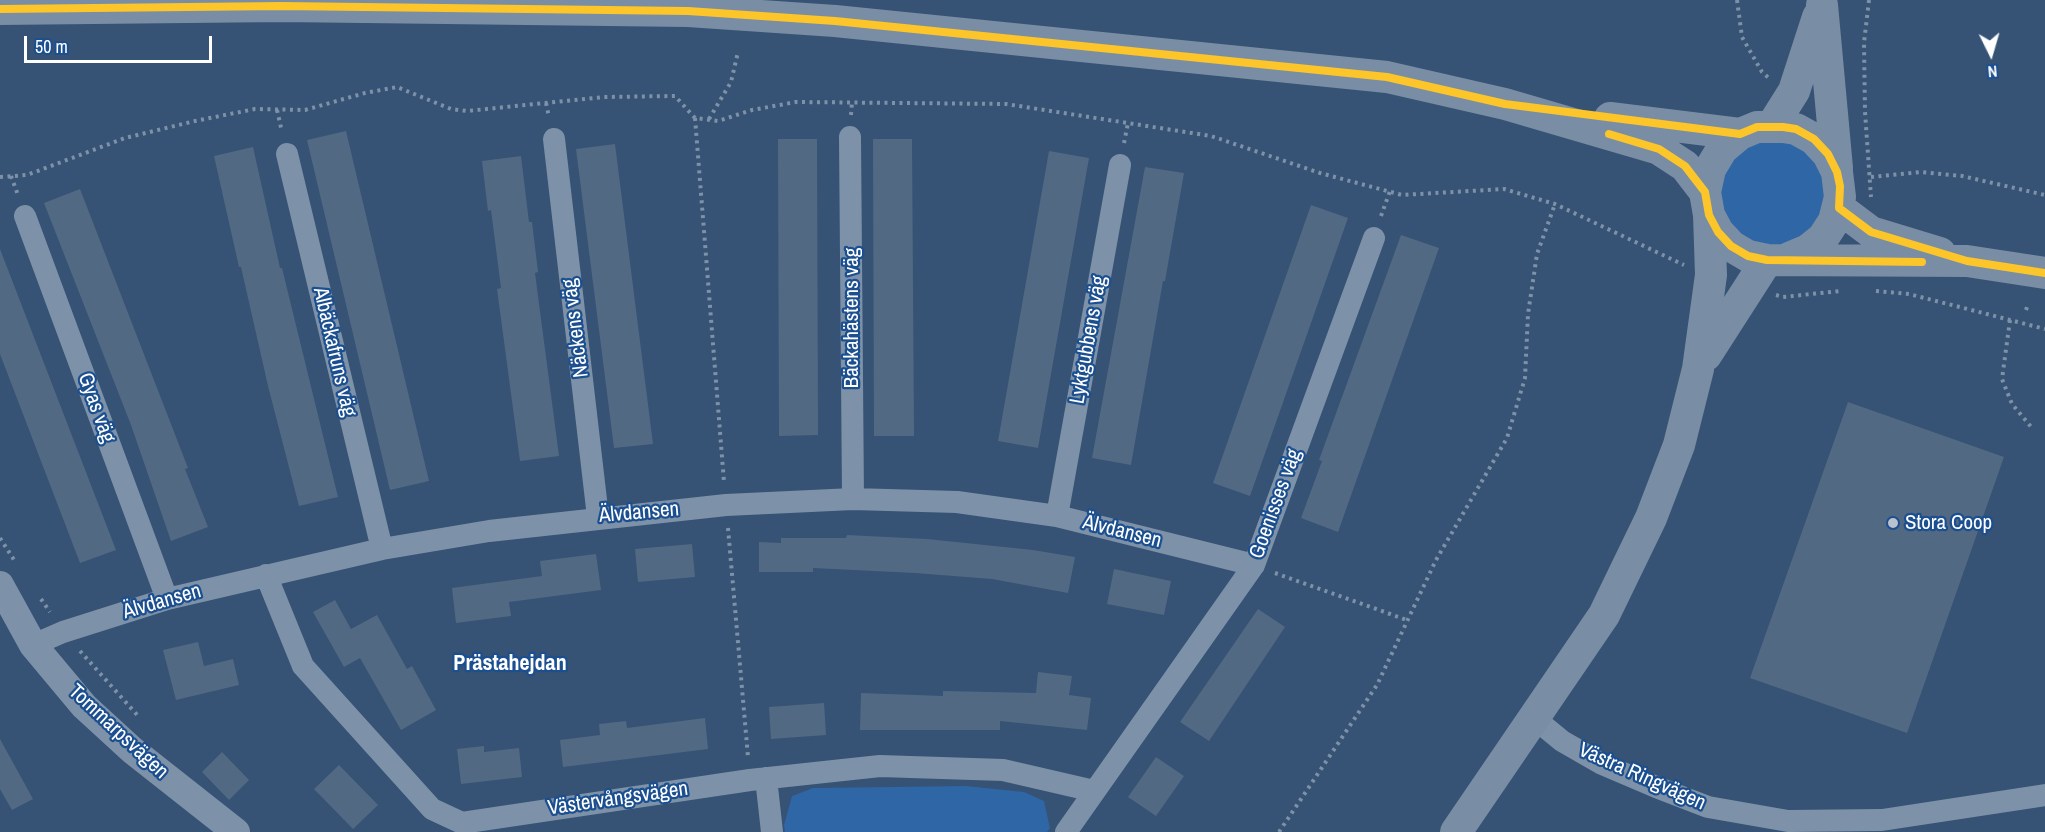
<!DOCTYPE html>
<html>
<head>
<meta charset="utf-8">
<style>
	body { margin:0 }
	#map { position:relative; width:2045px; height:832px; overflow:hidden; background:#365274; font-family:"Archivo Narrow",sans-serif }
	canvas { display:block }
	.north { position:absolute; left:1961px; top:24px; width:60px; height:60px; -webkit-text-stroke:4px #1b4f8f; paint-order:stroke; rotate:175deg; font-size:16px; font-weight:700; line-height:24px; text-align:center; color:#fff }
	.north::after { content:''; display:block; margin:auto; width:21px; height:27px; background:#fff; clip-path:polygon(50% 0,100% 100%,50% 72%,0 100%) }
	.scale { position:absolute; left:24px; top:36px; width:188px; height:27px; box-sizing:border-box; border:3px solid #fff; border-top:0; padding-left:8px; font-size:18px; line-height:21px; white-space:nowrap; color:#fff; -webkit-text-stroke:4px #1b4f8f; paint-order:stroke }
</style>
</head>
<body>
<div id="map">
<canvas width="2045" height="832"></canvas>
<div class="north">N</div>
<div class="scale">50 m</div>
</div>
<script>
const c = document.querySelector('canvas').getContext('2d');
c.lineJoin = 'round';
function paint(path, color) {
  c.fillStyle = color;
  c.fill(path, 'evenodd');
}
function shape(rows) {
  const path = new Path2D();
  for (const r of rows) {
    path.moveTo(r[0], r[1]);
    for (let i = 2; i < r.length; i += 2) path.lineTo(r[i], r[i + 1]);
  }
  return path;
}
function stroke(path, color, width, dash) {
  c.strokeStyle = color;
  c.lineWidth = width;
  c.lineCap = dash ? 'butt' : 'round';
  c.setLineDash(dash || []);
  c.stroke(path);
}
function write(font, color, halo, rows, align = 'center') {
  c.font = font + ' "Archivo Narrow",sans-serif';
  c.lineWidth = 4.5;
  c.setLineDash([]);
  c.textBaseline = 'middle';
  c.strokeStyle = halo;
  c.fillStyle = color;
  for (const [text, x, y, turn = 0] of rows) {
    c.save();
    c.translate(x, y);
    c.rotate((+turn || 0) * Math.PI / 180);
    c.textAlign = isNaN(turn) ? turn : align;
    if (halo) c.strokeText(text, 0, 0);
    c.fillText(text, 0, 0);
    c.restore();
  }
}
paint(shape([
	[1762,139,1798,144,1823,167,1829,202,1813,232,1782,248,1746,241,1722,213,1719,194,1721,175,1731,159,1745,146],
	[966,786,1024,792,1044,801,1050,828,1047,832,785,832,784,825,792,796,813,788]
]), '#2f66a5');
paint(shape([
	[346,131,429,481,390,490,307,140],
	[778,139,817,139,818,435,779,436],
	[873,139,912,139,914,436,874,436],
	[615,144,653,444,614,448,576,149],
	[253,147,280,268,282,268,338,497,299,506,268,386,241,267,239,267,214,156],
	[1049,151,1089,158,1038,448,998,441],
	[521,156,529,222,532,222,538,272,535,273,559,456,520,461,497,289,501,288,491,210,488,211,482,161],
	[1145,167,1184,173,1165,281,1163,281,1131,465,1092,458],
	[80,189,188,468,185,469,208,527,171,541,131,425,44,203],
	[1311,205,1348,218,1250,496,1213,483],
	[1401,235,1439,248,1338,532,1301,518,1322,461,1319,460],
	[0,249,116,550,80,563,0,354],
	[1848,402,2004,457,1907,733,1750,678],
	[847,535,927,539,1033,550,1075,557,1068,593,992,579,915,573,813,568,813,572,759,572,759,542,781,543,781,538,846,538],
	[692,544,695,577,638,582,635,549],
	[596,554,601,590,509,602,511,616,456,623,452,588,542,576,540,561],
	[1114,569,1171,581,1164,615,1107,604],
	[335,600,351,629,377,615,407,669,412,666,436,710,401,730,360,658,344,667,313,612],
	[1258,609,1285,627,1209,741,1180,722],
	[198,642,204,666,233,659,239,685,176,700,163,650],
	[1038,672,1072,676,1069,695,1091,698,1087,730,1000,721,1000,730,860,730,861,693,943,696,943,691,1036,693],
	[824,703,826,735,771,739,769,707],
	[705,718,708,749,563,767,560,740,600,735,599,724,626,721,627,728],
	[0,739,33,799,12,810,0,789],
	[484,746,484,752,519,748,522,777,461,784,457,749],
	[222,752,249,780,229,800,202,772],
	[1156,757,1184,776,1156,816,1128,797],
	[339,765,378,805,353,829,314,789]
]), '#526984');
stroke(shape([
	[1737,0,1742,37,1762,72,1770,79],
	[1869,0,1864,43,1865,112,1871,197],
	[546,103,549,117],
	[277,110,282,132],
	[851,115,852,101],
	[695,118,724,482],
	[709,119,731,82,738,52],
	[1124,143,1128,123],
	[11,176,18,195],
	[0,177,27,175,125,138,195,121,255,109,305,110,365,93,397,87,451,109,467,111,604,97,675,96,695,118,718,121,752,110,796,102,1006,104,1211,136,1320,173,1402,195,1504,189,1555,204,1684,265],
	[1871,177,1921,172,1962,176,2045,195],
	[1381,216,1390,191],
	[1876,291,1909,294,2045,329],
	[1776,295,1783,297,1840,291],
	[2026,310,2028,304],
	[2010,320,2002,379,2012,404,2032,428],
	[728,528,748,757],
	[0,538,16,563],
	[1275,573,1407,620],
	[41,599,50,612],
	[80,651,139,717],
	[1279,832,1377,685,1436,560,1507,438,1525,378,1528,314,1537,254,1555,204]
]), '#7d92a8', 4, [3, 4.5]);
stroke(shape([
	[850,137,853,499],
	[554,139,598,517],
	[287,154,382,549],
	[25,216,167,599],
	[1057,516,1120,165],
	[266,575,303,666,432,809,462,823,750,780,880,766,1003,770,1094,791],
	[33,645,63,632,167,599,382,549,489,531,726,505,853,499,957,502,1057,516,1254,565],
	[1534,718,1562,741,1602,764,1656,787,1708,807,1788,821,1882,820,2045,795],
	[766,778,772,832],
	[1066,832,1254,565,1374,238]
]), '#7d92a8', 22);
stroke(shape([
	[0,585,33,645,84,706,132,750,236,832]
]), '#7d92a8', 28);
stroke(shape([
	[1822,5,1837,168],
	[0,9,282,6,688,11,835,21,1387,77,1505,104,1659,149,1685,166,1705,192],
	[1610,118,1740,134],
	[1772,126,1794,91,1818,17],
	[1839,208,1871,232,1940,253],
	[1789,258,1808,250,1823,238,1834,221,1840,197,1837,172,1828,154,1814,139,1796,129,1783,127,1757,127,1740,134,1722,149,1710,169,1705,192,1709,215,1718,232,1731,246,1748,256,1767,260,1967,261,2045,273],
	[1706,355,1767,260],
	[1456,832,1604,615,1651,518,1679,445,1698,369,1711,275,1709,215]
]), '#798da4', 32);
stroke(shape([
	[0,9,282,6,688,11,835,21,1387,77,1505,104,1740,134,1757,127,1783,127,1796,129,1814,139,1828,154,1837,172,1840,186,1839,208,1871,232,1967,261,2045,273],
	[1609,134,1659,149,1685,166,1705,192,1709,215,1718,232,1731,246,1748,256,1767,260,1922,262]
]), '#fcc52a', 8);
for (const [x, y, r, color] of [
	[1893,523,6,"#b9c2ce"]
]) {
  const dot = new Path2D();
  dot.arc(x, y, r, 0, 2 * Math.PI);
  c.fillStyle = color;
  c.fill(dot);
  stroke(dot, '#1b4f8f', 2);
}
write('21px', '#fff', '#1b4f8f', [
	["Bäckahästens väg",852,318,-90],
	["Näckens väg",576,328,-97],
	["Lyktgubbens väg",1089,340,-80],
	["Albäckafruns väg",334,352,77],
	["Gyas väg",96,408,70],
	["Goenisses väg",1276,504,-70],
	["Älvdansen",639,513,-5],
	["Älvdansen",1122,532,14],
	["Älvdansen",162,602,-16],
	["Tommarpsvägen",118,732,43],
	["Västra Ringvägen",1642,777,24],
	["Västervångsvägen",618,799,-8]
]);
write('21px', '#fff', '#1b4f8f', [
	["Stora Coop",1905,523]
], 'left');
write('bold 22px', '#fff', '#1b4f8f', [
	["Prästahejdan",510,664]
]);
</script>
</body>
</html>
